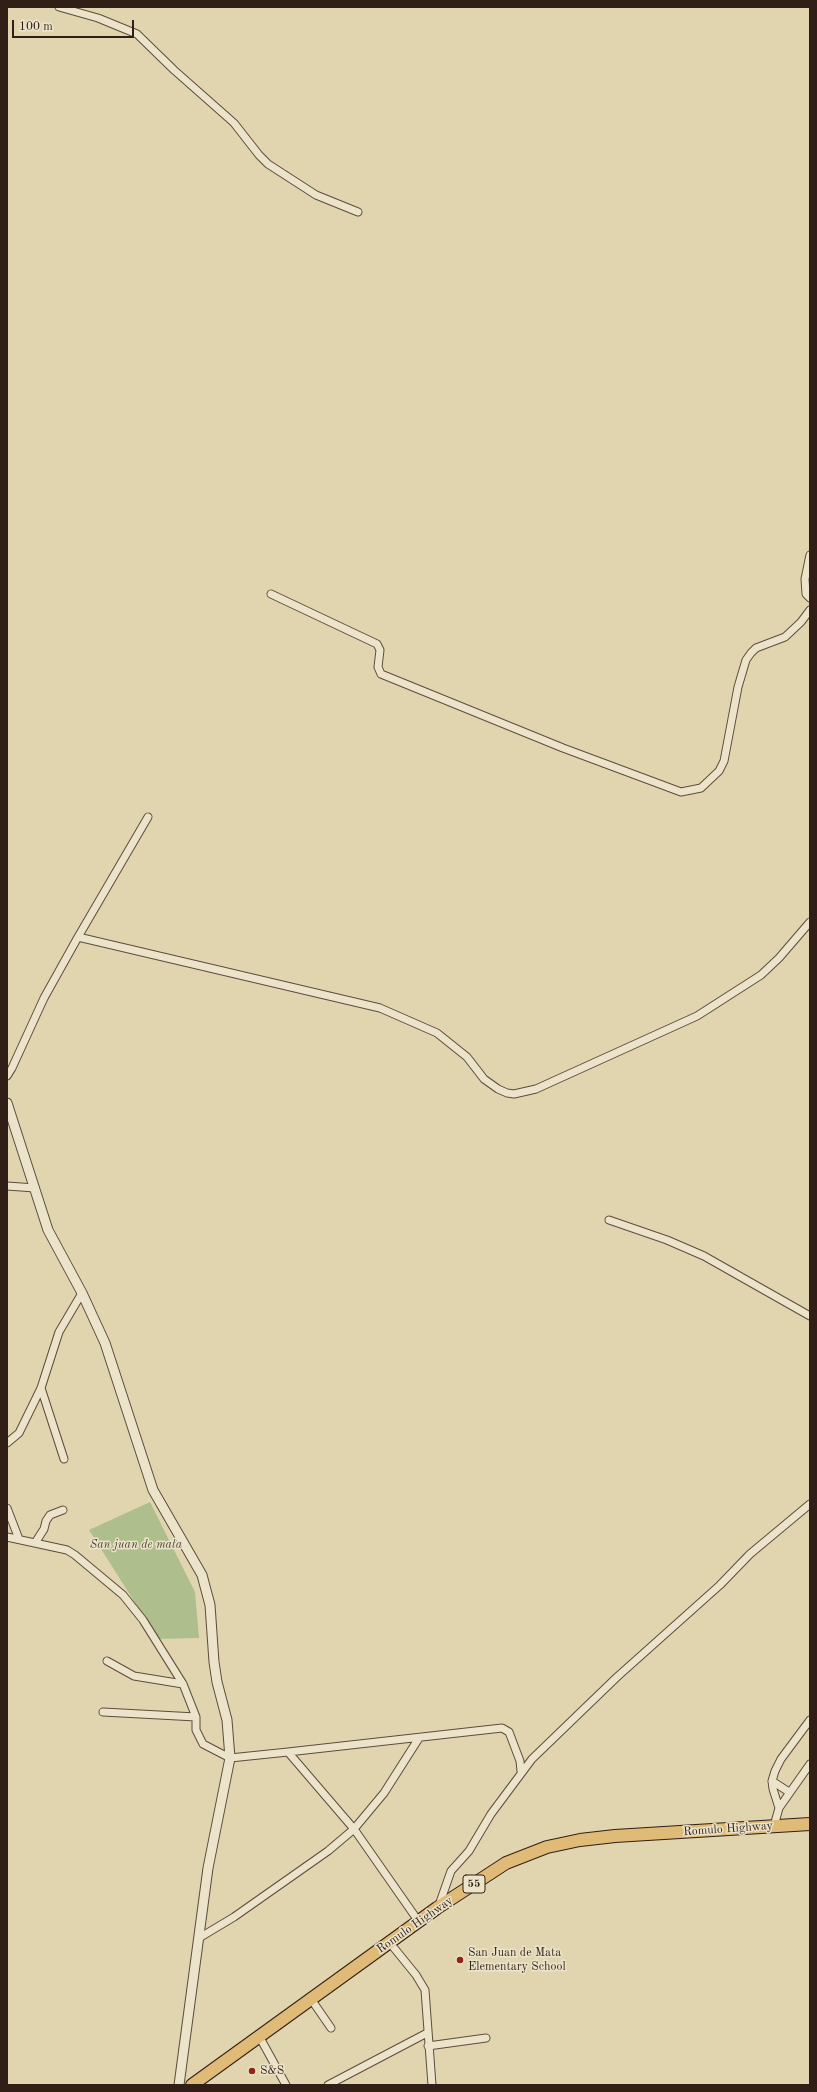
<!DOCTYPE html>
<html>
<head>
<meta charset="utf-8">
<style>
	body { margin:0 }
	#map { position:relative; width:817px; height:2092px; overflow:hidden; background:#e0d5ae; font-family:"Old Standard TT",serif }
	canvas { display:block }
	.frame { position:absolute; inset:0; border:8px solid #311e17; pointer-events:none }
	.scale { position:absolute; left:12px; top:20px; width:122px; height:18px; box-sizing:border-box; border:2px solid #311e17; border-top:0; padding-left:5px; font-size:12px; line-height:14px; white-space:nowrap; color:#311e17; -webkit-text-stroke:3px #ebe4ca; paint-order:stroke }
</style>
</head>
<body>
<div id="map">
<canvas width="817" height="2092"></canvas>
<div class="frame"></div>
<div class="scale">100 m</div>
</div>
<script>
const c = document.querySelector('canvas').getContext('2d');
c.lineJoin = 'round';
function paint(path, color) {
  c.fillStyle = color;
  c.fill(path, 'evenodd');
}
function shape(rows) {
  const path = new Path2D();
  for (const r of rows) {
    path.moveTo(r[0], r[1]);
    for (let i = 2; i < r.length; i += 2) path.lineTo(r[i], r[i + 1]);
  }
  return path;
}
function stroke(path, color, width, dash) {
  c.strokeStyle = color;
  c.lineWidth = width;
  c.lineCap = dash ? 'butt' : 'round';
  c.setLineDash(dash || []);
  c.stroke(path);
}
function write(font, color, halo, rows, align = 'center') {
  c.font = font + ' "Old Standard TT",serif';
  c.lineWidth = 3;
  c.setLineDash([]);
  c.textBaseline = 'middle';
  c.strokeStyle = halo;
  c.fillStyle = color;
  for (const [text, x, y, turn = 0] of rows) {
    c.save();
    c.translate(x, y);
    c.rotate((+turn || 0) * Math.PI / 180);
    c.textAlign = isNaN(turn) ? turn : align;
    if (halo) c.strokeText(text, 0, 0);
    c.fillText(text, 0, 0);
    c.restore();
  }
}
paint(shape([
	[150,1502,195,1592,199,1638,158,1639,89,1530]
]), '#aebe8d');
const minor = shape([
	[59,7,98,18,137,34,174,70,234,123,259,155,268,164,316,195,358,212],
	[810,555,805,579,806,594,810,598],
	[271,594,377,644,380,650,378,667,381,674,563,748,681,792,701,788,719,771,724,761,738,687,746,660,751,653,756,648,785,637,801,622,810,610],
	[78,937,148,817],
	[7,1076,12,1068,44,998,78,937,380,1008,437,1033,467,1057,484,1079,498,1089,507,1093,514,1094,536,1089,697,1016,761,975,779,958,810,922],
	[7,1186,35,1188],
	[609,1220,667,1240,704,1256,810,1316],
	[41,1388,64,1459],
	[7,1443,19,1433,41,1388,59,1332,82,1293],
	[7,1508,19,1539],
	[7,1537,67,1550,75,1555,123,1595,143,1620,183,1684,196,1717,196,1730,203,1744,230,1758,288,1752,354,1829,419,1922],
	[35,1543,44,1529,46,1521,50,1515,63,1510],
	[107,1661,134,1676,183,1684],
	[103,1712,196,1717],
	[288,1752,502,1728,509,1732,520,1761,521,1771],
	[772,1781,789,1792],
	[779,1808,810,1764],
	[774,1826,779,1808,773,1789,772,1781,775,1771,781,1759,810,1720],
	[438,1908,451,1871,469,1851,491,1814,532,1759,617,1677,720,1585,750,1554,810,1504],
	[199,1938,234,1917,328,1851,354,1829,384,1793,419,1738],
	[390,1943,416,1975,425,1990,432,2085],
	[311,1999,331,2028],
	[259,2036,286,2085],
	[428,2046,486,2038],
	[328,2085,427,2033]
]);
const tertiary = shape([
	[7,1103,48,1230,82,1293,105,1343,153,1490,202,1575,210,1605,214,1662,217,1682,227,1720,230,1758,208,1868,179,2085]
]);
const trunk = shape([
	[192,2085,437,1908,506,1863,547,1847,580,1840,615,1836,810,1824]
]);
stroke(minor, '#5d4c3d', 9);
stroke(tertiary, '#5d4c3d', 11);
stroke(trunk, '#311e17', 14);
stroke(minor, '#ebe4ca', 7);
stroke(tertiary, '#ebe4ca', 9);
stroke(trunk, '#e0ba77', 12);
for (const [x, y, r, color] of [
	[460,1960,4,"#8f2418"],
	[252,2071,4,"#8f2418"]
]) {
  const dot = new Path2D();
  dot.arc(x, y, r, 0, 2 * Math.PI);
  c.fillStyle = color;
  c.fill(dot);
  stroke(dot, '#ebe4ca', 1.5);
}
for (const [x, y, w] of [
	[474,1884,22]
]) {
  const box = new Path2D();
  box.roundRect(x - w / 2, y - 9, w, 18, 3);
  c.fillStyle = '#ebe4ca';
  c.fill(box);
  stroke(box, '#311e17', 1);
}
write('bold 11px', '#311e17', null, [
	["55",474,1884]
]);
write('italic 12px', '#504634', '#ebe4ca', [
	["San juan de mata",136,1545]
]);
write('12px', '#311e17', '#ebe4ca', [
	["Romulo Highway",728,1829,-4],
	["Romulo Highway",415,1925,-35]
]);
write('12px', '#311e17', '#ebe4ca', [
	["San Juan de Mata",468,1953],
	["Elementary School",468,1967],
	["S&S",260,2071]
], 'left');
</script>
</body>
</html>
